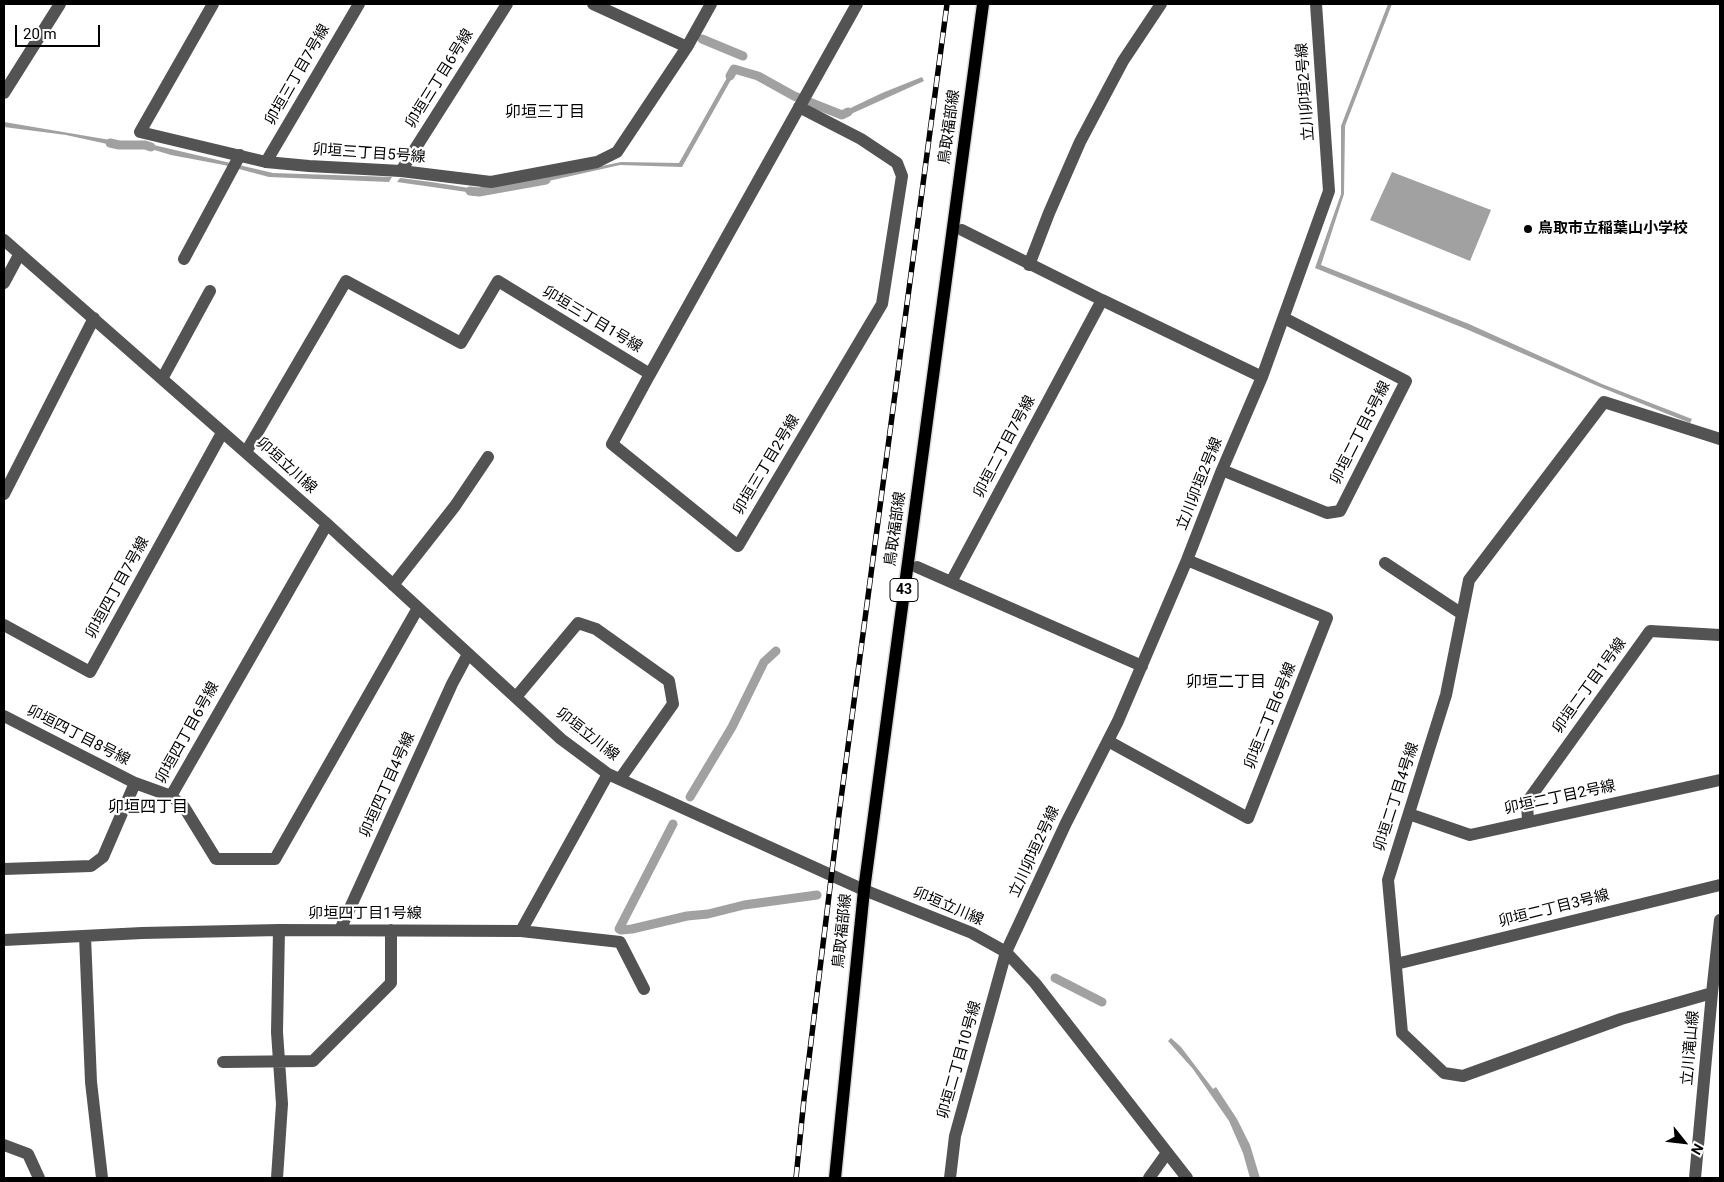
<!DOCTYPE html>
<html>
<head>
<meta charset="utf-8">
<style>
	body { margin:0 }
	#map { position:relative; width:1724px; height:1182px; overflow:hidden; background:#fff; font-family:Roboto,sans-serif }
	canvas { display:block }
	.frame { position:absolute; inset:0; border:5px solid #000; pointer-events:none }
	.north { position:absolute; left:1659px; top:1117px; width:50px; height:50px; -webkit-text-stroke:4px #fff; paint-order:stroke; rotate:119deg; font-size:14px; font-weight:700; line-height:20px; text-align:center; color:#000 }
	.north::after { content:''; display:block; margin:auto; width:18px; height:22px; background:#000; clip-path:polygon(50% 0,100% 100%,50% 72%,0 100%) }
	.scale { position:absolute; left:15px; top:25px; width:85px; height:22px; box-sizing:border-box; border:2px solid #000; border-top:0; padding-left:6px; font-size:15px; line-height:18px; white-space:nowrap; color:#000; -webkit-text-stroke:4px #fff; paint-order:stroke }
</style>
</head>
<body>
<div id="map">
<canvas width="1724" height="1182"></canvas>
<div class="frame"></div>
<div class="north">N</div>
<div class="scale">20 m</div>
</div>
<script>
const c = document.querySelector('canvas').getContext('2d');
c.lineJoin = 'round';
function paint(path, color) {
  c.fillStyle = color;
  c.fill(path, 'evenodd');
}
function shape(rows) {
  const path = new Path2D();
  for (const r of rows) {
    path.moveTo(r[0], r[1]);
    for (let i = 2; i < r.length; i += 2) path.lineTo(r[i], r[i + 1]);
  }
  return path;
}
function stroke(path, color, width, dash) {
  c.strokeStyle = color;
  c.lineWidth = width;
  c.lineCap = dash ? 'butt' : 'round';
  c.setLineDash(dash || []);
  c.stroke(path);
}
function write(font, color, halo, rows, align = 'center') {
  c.font = font + ' Roboto,"Noto Sans JP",sans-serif';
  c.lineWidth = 4.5;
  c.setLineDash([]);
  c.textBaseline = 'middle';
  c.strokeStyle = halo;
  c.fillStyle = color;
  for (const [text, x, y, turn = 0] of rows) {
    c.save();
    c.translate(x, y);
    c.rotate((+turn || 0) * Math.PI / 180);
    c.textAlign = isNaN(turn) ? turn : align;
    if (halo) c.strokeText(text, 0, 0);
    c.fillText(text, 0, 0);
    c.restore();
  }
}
paint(shape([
	[1388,4,1392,4,1345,126,1344,194,1321,265,1469,324,1602,384,1692,419,1690,423,1600,387,1466,329,1315,268,1341,194,1341,126],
	[733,67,737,69,682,167,620,165,535,184,534,180,621,162,679,163],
	[922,77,924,81,842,118,838,114,882,93],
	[4,122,122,142,121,147,66,135,4,127],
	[141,142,273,173,392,177,389,182,269,177,224,165,171,155,141,146],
	[1392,172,1491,210,1470,261,1370,220],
	[400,178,431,182,482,190,481,194,397,182],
	[1171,1038,1181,1047,1213,1089,1216,1087,1237,1119,1250,1145,1260,1178,1250,1178,1243,1153,1229,1121,1193,1069,1168,1041]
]), '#a1a1a1');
stroke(shape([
	[702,39,743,56],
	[730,76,734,69,758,76,794,96,842,115,848,112],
	[110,143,119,145,145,145,151,147],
	[470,191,479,192,546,180],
	[690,797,732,727,764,662,776,651],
	[619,929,673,824],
	[621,930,632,929,687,916,708,914,744,905,817,895],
	[1055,978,1102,1002]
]), '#a1a1a1', 9);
const major = shape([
	[835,1178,864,890,983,4]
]);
stroke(major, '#dbdbdb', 15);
stroke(shape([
	[213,4,140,132,266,162,309,166,401,171,491,182,597,162,617,152,687,47],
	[593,4,687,47,711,4],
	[4,93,60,4],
	[266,162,359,4],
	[401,171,507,4],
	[962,230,1102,300],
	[4,240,327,524,561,739,608,774,864,890,972,933,1006,952,1035,983,1187,1178],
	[184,259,240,155],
	[1029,265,1049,213,1080,142,1123,61,1161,4],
	[4,283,19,255],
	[650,374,612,444,738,546,882,304,902,176,897,163,861,139,799,107],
	[162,379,210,291],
	[246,452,346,281,461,343,498,281,650,374,857,4],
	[1222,470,1327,513,1340,511,1406,381,1284,318],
	[4,494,94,318],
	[327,524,171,796,184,807,216,859,275,859,418,608],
	[1385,563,1462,614],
	[917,567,951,582],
	[393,585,455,506,488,457],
	[4,625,90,672,222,433],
	[1142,666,951,582,1102,300,1262,377],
	[516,697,578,623,596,629,669,681,673,704,620,779],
	[4,716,135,783,103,857,91,866,4,869],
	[1108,741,1248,818,1327,618,1187,560],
	[135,783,171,796],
	[1409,814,1470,835,1720,780],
	[1528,821,1527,802,1650,631,1720,635],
	[340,930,452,684,468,654],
	[521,931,620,942,644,989],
	[85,936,91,1082,102,1178],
	[4,940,142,933,279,930],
	[1396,964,1720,885],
	[1712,993,1621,1019,1463,1076,1444,1073,1402,1033,1388,880,1446,695,1469,580,1604,402,1720,439],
	[223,1062,313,1061,391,983,391,930],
	[4,1145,28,1154,39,1178],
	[277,1178,282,1104,277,1032,279,930,521,931,608,774],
	[950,1178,955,1136,1006,952,1066,823,1118,721,1187,560,1222,470,1262,377,1329,191,1316,4],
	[1149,1178,1167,1153],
	[1695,1178,1712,993,1720,920]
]), '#535353', 12);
stroke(major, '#000', 12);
const rail = shape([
	[796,1178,804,1099,839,814,947,4]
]);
stroke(rail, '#000', 5.5);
stroke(rail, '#fff', 4, [11]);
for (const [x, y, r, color] of [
	[1528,229,5,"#000"]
]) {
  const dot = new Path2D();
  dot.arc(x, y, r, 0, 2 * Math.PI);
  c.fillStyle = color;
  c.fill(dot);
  stroke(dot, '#fff', 2);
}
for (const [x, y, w] of [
	[904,590,28]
]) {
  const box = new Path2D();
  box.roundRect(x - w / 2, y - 11.5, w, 23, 4);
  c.fillStyle = '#fff';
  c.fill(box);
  stroke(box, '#000', 1);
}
write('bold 14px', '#000', null, [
	["43",904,590]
]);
write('15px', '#000', '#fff', [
	["卯垣三丁目7号線",298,75,-60],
	["卯垣三丁目6号線",440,79,-58],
	["立川卯垣2号線",1306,92,-94],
	["鳥取福部線",950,127,-82],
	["卯垣三丁目5号線",369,154,4],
	["卯垣三丁目1号線",592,320,31],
	["卯垣二丁目5号線",1361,433,-63],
	["卯垣二丁目7号線",1005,447,-62],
	["卯垣三丁目2号線",767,465,-59],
	["卯垣立川線",286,466,42],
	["立川卯垣2号線",1200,484,-68],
	["鳥取福部線",896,529,-82],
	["卯垣四丁目7号線",118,588,-61],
	["卯垣二丁目1号線",1590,686,-54],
	["卯垣二丁目6号線",1271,716,-68],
	["卯垣四丁目6号線",188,733,-61],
	["卯垣立川線",587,735,38],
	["卯垣四丁目8号線",78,736,27],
	["卯垣四丁目4号線",388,785,-66],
	["卯垣二丁目4号線",1397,797,-72],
	["卯垣二丁目2号線",1560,798,-12],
	["立川卯垣2号線",1035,852,-65],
	["卯垣立川線",948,907,23],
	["卯垣二丁目3号線",1554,909,-14],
	["卯垣四丁目1号線",365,914],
	["鳥取福部線",843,931,-84],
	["立川滝山線",1691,1048,-85],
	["卯垣二丁目10号線",960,1060,-74]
]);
write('bold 15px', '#000', '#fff', [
	["鳥取市立稲葉山小学校",1538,229]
], 'left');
write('16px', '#000', '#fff', [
	["卯垣三丁目",545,113],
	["卯垣二丁目",1226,683],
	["卯垣四丁目",148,808]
]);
</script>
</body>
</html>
